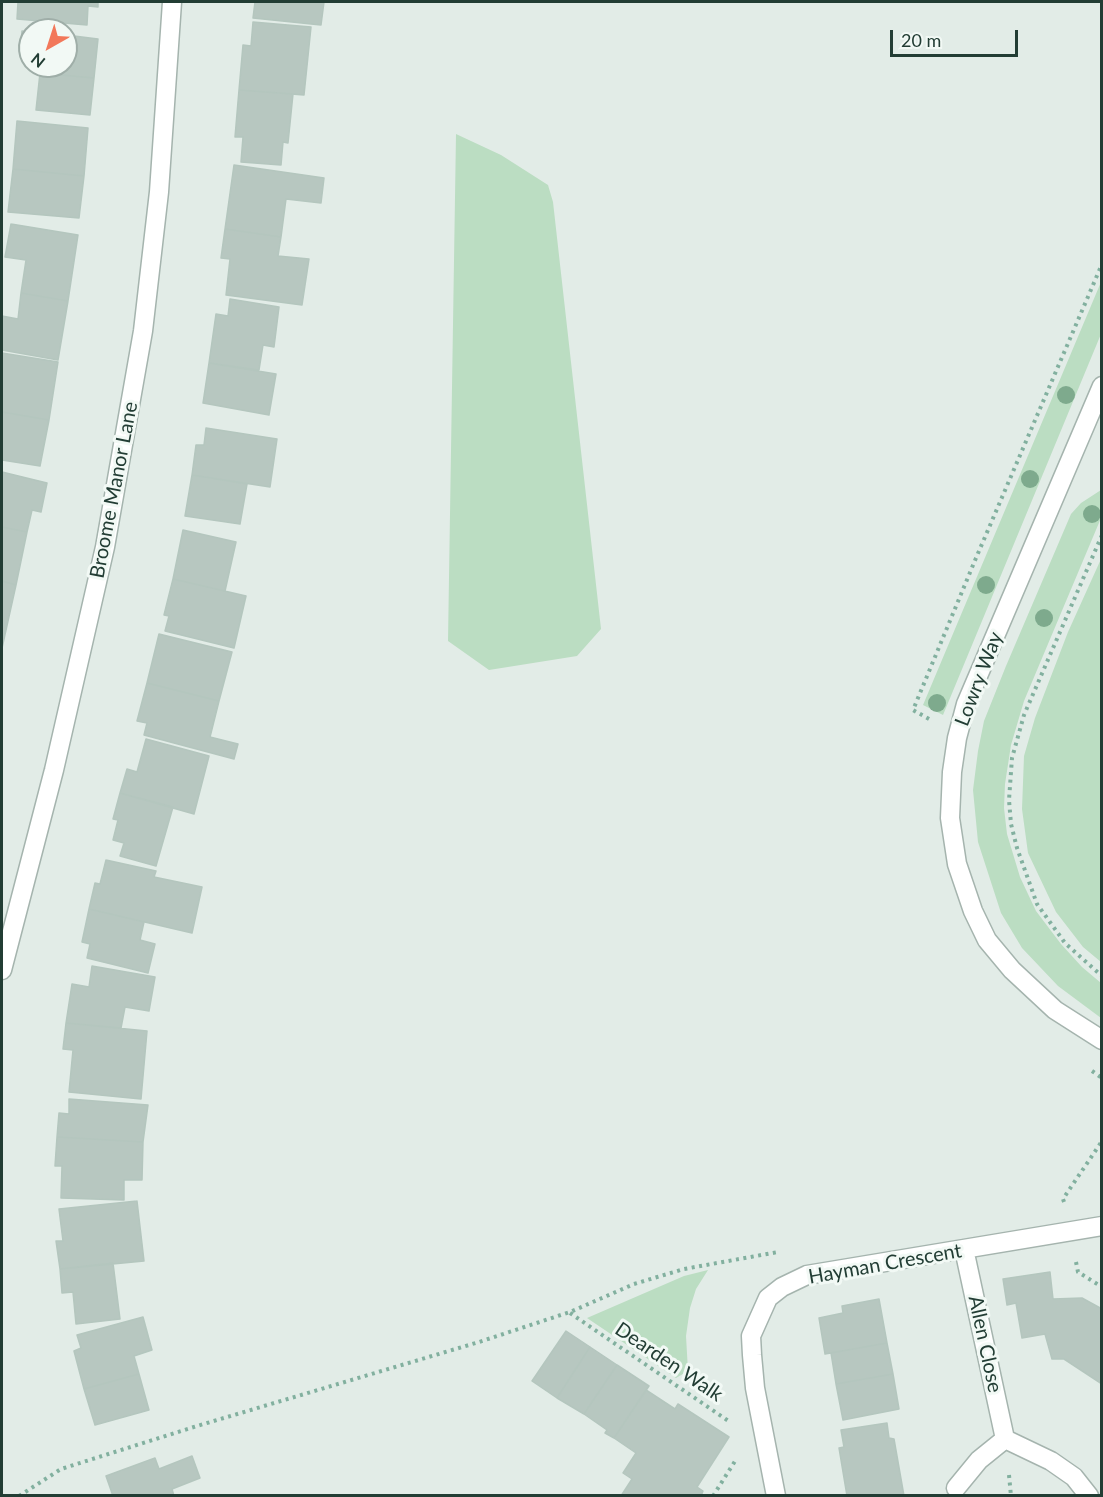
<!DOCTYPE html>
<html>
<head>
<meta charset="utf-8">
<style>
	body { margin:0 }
	#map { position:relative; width:1103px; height:1497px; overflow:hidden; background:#e2ece7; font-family:Lato,sans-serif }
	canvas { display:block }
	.frame { position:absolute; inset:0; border:3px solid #223d34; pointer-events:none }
	.north { position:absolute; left:18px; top:18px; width:60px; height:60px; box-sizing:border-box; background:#f2f9f5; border:2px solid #9faea8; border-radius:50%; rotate:219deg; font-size:16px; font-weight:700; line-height:24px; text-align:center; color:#223d34 }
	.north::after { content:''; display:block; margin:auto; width:21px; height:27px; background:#f2785a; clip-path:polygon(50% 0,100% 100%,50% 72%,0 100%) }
	.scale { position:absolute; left:890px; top:30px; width:128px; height:27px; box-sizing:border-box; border:3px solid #223d34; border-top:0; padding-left:8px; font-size:18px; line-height:21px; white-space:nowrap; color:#223d34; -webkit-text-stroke:4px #f2f9f5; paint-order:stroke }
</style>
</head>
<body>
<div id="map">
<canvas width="1103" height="1497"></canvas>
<div class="frame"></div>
<div class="north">N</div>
<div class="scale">20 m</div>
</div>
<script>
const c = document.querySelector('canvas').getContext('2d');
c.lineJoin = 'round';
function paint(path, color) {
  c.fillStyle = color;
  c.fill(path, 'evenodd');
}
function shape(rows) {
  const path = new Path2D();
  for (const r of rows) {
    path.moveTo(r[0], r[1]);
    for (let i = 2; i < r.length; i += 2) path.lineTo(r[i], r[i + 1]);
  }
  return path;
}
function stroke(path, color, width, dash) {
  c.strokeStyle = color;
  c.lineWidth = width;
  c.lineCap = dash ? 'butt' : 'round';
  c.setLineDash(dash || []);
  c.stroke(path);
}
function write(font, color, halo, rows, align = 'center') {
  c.font = font + ' Lato,sans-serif';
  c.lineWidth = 6;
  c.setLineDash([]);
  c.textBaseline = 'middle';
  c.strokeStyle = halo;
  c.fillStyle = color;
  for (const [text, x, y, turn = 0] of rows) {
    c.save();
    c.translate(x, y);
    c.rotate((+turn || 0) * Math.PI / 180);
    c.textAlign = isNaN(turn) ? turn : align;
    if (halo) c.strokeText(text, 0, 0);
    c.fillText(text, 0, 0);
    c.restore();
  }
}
paint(shape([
	[456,134,501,155,548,185,553,202,601,629,577,656,489,670,448,641],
	[1101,282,1101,334,943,715,923,705],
	[1101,490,1101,518,1024,701,1011,745,1005,784,1004,808,1007,834,1020,877,1036,911,1061,944,1082,967,1101,983,1101,1018,1058,986,1022,948,1001,913,978,842,973,790,978,751,984,721,1006,666,1071,514,1081,503],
	[1101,559,1101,962,1083,947,1056,912,1028,853,1022,809,1024,756,1035,718,1068,632],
	[708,1270,696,1289,690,1308,686,1336,688,1371,676,1378,587,1318,684,1276]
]), '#bbddc2');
const building = shape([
	[18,2,98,2,98,7,88,6,87,25,17,19,18,2],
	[255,2,324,2,321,25,253,18,255,2],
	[253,22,311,27,304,95,239,90,243,45,251,46,253,22],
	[22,31,30,32,30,54,20,53,22,31],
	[66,35,98,39,94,78,40,73,41,66,66,66,66,35],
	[40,73,94,78,90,115,36,110,40,73],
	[239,90,293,94,288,143,283,142,281,165,241,162,243,137,235,137,239,90],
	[17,121,88,128,84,176,13,169,17,121],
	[234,165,324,178,321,203,286,199,281,237,225,229,234,165],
	[13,169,84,176,79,218,8,212,13,169],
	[11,224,78,235,68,301,21,293,26,260,5,257,11,224],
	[225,229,281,237,278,256,309,259,302,305,226,295,230,259,221,258,225,229],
	[21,293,68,301,58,360,2,350,2,316,18,319,21,293],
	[230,299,279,307,274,347,263,345,259,370,209,363,216,314,228,316,230,299],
	[2,353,58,362,49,420,2,412,2,353],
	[209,363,276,374,269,415,203,403,209,363],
	[2,412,49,420,40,466,2,460,2,412],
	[206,428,277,439,270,487,192,475,196,445,204,445,206,428],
	[2,472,47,483,41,512,32,510,27,532,2,527,2,472],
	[192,475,247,484,240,524,185,516,192,475],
	[2,527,27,532,16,585,2,581,2,527],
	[183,530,236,542,225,591,173,579,183,530],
	[173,579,246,596,234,648,165,631,169,616,164,615,173,579],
	[2,581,16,585,2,648,2,581],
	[159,634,232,652,219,701,147,683,159,634],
	[147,683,219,701,210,737,238,744,234,759,144,735,147,723,137,721,147,683],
	[146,739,209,756,194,814,120,793,127,769,137,772,146,739],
	[120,793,173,807,156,866,120,856,124,843,113,840,118,820,113,819,120,793],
	[106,860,156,871,154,877,202,887,192,933,89,909,95,883,100,884,106,860],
	[89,909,144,922,140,940,155,944,148,973,87,958,90,944,82,942,89,909],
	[92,966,155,977,149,1011,125,1007,121,1028,66,1023,72,984,89,987,92,966],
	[66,1023,147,1031,141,1099,69,1092,73,1050,63,1049,66,1023],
	[69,1099,148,1105,143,1142,57,1137,59,1113,69,1114,69,1099],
	[57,1137,143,1142,142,1180,124,1180,124,1200,61,1198,62,1166,55,1166,57,1137],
	[137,1201,144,1261,60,1269,56,1241,63,1241,59,1209,137,1201],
	[113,1263,120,1319,76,1324,73,1292,62,1293,60,1269,113,1263],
	[1050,1272,1053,1299,1082,1298,1102,1309,1102,1384,1064,1359,1052,1359,1045,1334,1022,1338,1016,1303,1007,1305,1003,1279,1050,1272],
	[879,1299,887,1343,825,1354,819,1318,843,1313,842,1306,879,1299],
	[143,1317,152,1350,134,1356,139,1374,84,1389,74,1351,81,1348,77,1335,143,1317],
	[566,1331,590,1347,557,1398,532,1381,566,1331],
	[887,1343,893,1374,836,1384,831,1353,887,1343],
	[590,1347,617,1365,584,1414,557,1398,590,1347],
	[617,1365,649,1386,614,1438,605,1433,607,1430,584,1414,617,1365],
	[139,1374,149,1410,95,1425,84,1389,139,1374],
	[893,1374,899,1409,843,1420,836,1384,893,1374],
	[646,1390,675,1409,678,1404,729,1437,697,1487,703,1491,701,1496,621,1496,632,1479,623,1473,636,1453,614,1438,646,1390],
	[887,1423,889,1438,894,1439,904,1496,847,1496,839,1448,844,1447,841,1430,887,1423],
	[192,1456,200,1478,172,1489,174,1496,113,1496,106,1476,155,1458,159,1469,192,1456]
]);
paint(building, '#b7c7c0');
stroke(building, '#b4c6be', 1.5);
const street = shape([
	[1102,386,966,704,957,738,952,772,950,818,957,864,973,911,987,940,1012,970,1055,1010,1102,1040],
	[2,970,54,770,105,547,143,331,159,192,172,2],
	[964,1249,1005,1439],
	[1005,1439,1051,1461,1074,1477,1089,1496],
	[956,1488,979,1460,1005,1439],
	[776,1496,755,1388,752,1355,751,1336,768,1298,782,1287,807,1275,1102,1226]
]);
stroke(street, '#a5b4ae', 21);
stroke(shape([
	[1102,535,1024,715,1012,758,1009,800,1011,824,1017,848,1037,904,1065,943,1102,976],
	[929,719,913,710,976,558,1102,264],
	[1092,1071,1102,1078],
	[1064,1202,1063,1199,1102,1141],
	[1076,1262,1078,1272,1102,1287],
	[570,1313,730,1422],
	[1009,1475,1011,1496],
	[19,1496,61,1469,197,1426,479,1342,570,1312,634,1284,684,1269,778,1252],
	[713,1496,737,1458]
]), '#82b09f', 4, [3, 4.5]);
stroke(street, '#fff', 18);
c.fillStyle = '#7eaa8d';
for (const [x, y] of [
	[1066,395],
	[1030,479],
	[1092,514],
	[986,585],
	[1044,618],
	[937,703]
]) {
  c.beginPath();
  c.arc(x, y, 9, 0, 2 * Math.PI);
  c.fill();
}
write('20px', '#223d34', '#f2f9f5', [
	["Broome Manor Lane",114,490,-79],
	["Lowry Way",979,679,-69],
	["Hayman Crescent",885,1264,-10],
	["Allen Close",985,1344,78],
	["Dearden Walk",669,1362,34]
]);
</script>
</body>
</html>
